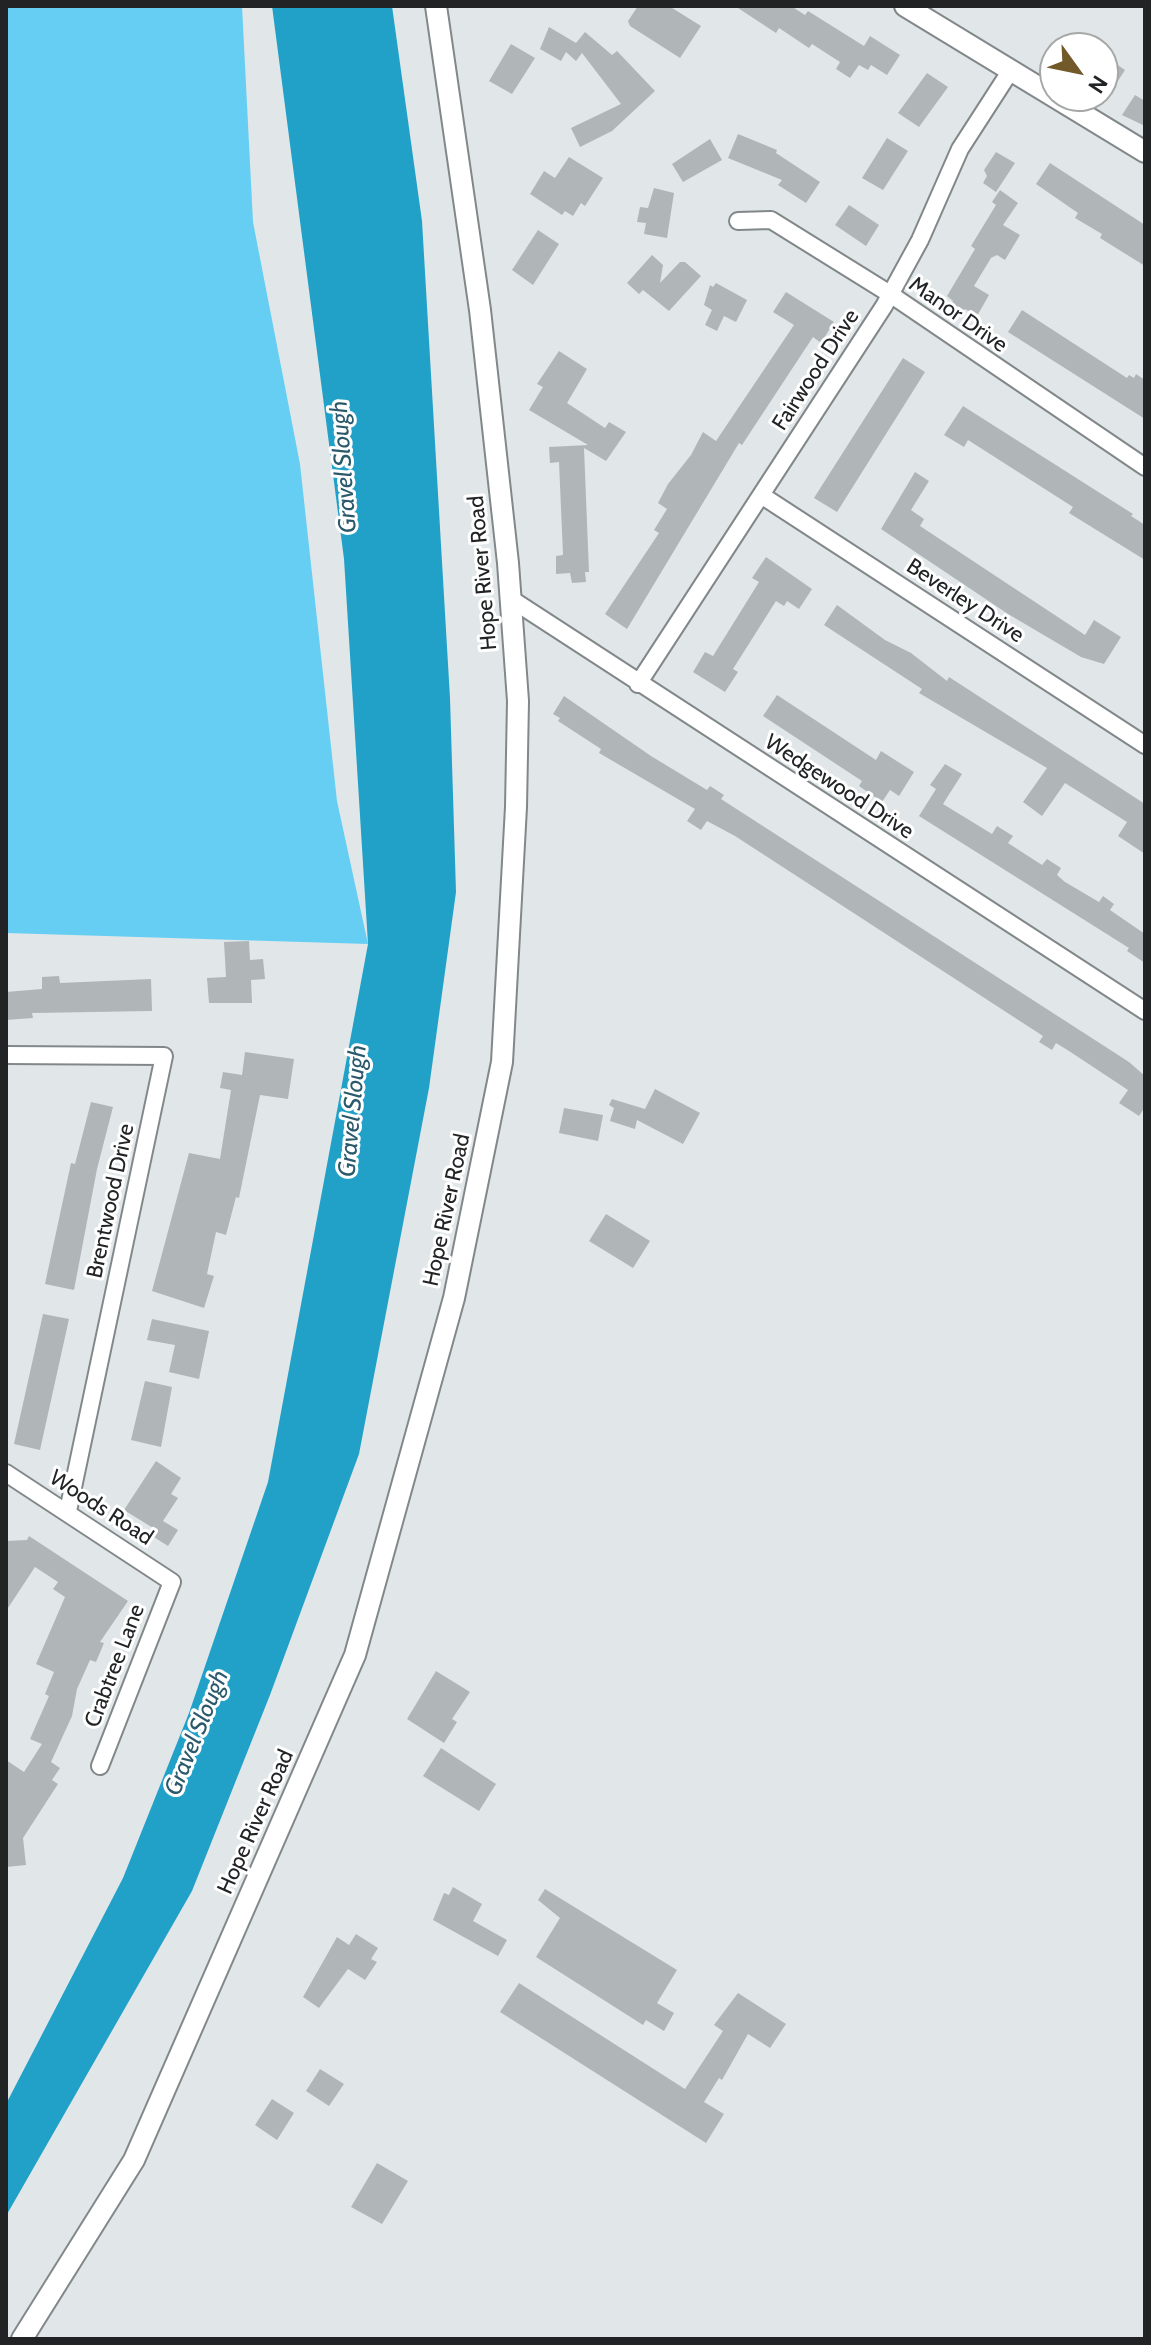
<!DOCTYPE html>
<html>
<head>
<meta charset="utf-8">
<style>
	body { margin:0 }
	#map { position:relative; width:1151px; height:2345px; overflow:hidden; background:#e1e7e9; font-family:Cabin,sans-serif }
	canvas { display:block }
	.frame { position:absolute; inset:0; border:8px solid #212324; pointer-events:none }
	.north { position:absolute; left:1039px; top:32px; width:80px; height:80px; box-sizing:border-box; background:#fff; border:2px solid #a6a7a7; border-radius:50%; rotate:123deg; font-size:22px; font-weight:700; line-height:32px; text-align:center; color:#212324 }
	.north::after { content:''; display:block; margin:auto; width:28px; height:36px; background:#72592a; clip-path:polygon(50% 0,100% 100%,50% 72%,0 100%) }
</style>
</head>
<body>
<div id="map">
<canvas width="1151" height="2345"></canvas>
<div class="frame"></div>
<div class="north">N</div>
</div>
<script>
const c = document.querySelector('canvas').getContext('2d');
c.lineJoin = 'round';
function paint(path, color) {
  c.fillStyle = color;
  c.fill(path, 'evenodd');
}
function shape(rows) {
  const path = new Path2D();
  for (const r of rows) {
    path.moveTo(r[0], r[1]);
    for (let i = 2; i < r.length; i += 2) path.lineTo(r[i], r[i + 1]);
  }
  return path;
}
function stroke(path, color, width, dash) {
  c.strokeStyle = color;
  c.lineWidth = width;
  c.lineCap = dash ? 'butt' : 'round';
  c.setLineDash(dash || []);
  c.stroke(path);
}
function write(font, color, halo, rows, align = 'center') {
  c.font = font + ' Cabin,sans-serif';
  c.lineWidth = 6;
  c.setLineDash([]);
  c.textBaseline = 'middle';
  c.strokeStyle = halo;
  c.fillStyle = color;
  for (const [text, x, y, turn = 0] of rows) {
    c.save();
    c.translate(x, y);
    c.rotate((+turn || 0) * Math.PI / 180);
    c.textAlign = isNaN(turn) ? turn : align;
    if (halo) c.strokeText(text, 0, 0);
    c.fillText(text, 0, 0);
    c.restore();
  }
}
paint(shape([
	[6,6,242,6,253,222,300,464,337,801,368,944,6,933]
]), '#67cef3');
paint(shape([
	[272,6,392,6,422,221,450,698,456,892,429,1088,359,1454,270,1695,192,1891,6,2216,6,2104,123,1878,189,1713,268,1482,368,944,344,559]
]), '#22a1c8');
paint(shape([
	[638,6,669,6,701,26,680,58,630,26,628,21],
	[735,6,791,6,805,15,808,11,864,46,870,36,900,55,887,75,871,65,868,70,859,65,850,78,836,69,840,62,812,44,809,48,779,28,776,33],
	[549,27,576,43,585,32,612,55,617,51,655,91,612,131,580,147,571,128,621,104,582,53,576,61,566,52,561,61,540,49],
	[511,44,535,58,512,94,489,81],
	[1103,55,1125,70,1103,104],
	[927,73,948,87,919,127,898,113],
	[1135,95,1145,101,1145,126,1122,115],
	[738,134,777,150,776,153,820,182,806,203,778,185,782,180,728,158],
	[887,138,908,151,883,190,862,178],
	[710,139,722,160,683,182,672,164],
	[996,152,1015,163,996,192,983,183,987,176,984,170],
	[569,157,603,178,585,206,581,203,573,216,565,211,562,215,530,194,544,171,555,178],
	[1050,163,1145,225,1145,266,1100,238,1102,234,1075,218,1078,213,1036,184],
	[654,188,674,193,667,238,644,234,646,223,637,222,640,207,648,208],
	[1000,190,1018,203,1003,225,1020,235,1005,260,997,255,991,258,974,286,989,295,977,316,965,309,962,315,949,307,953,301,947,296,975,249,971,246,996,205,992,202],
	[849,205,879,225,866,246,835,225],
	[538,230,559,244,533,285,512,270],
	[652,255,663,265,660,283,680,262,685,262,701,276,669,311,643,290,639,294,627,283],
	[716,283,747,300,736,322,724,316,717,331,705,325,712,310,704,305,710,285,713,287],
	[786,292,834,322,821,343,813,337,742,445,739,443,627,629,605,614,659,533,654,530,667,509,658,503,668,484,691,455,703,432,716,441,794,325,773,312],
	[1022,310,1127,378,1129,375,1134,378,1136,374,1145,380,1145,419,1008,332],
	[559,351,587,369,567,403,605,428,609,422,626,432,606,461,584,448,589,572,585,572,586,582,572,583,570,573,556,574,556,556,563,555,559,462,550,463,549,447,588,445,529,410,543,387,537,384],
	[903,358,925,372,837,512,814,498],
	[963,406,1133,514,1131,516,1145,525,1145,560,1069,513,1073,507,968,440,964,447,944,435],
	[915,472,929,481,911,510,924,519,920,526,1085,635,1094,620,1121,637,1104,664,1081,657,1008,614,881,529],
	[766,557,812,589,799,609,787,601,784,606,776,601,733,669,738,672,725,692,693,672,705,652,713,656,759,582,752,578],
	[837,605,885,640,911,653,947,681,949,677,1145,804,1145,854,1118,836,1127,822,1065,783,1042,816,1023,802,1047,768,919,693,922,689,824,625],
	[777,695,876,760,881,751,914,772,899,796,890,790,882,802,859,786,862,781,763,716],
	[564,696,651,756,707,790,710,786,724,795,721,799,1129,1062,1145,1076,1145,1107,1139,1116,1119,1103,1128,1090,1069,1051,1056,1043,1052,1050,1039,1042,1043,1036,735,836,707,821,701,830,687,821,695,809,599,753,601,749,558,721,560,718,553,714],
	[945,764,962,774,943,804,992,834,997,826,1013,836,1008,843,1042,865,1047,859,1061,868,1057,875,1065,882,1099,902,1103,896,1114,904,1110,910,1145,934,1145,963,1127,951,1129,948,919,816,936,789,930,785],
	[249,941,250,960,263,959,265,979,251,980,252,1003,209,1003,207,978,226,977,224,942],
	[59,976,60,983,151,979,152,1011,32,1013,33,1018,6,1020,6,992,42,989,42,977],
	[245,1052,294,1059,288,1099,260,1095,239,1198,236,1197,226,1235,216,1232,207,1274,214,1276,204,1308,152,1291,189,1153,220,1159,231,1090,220,1088,223,1072,242,1075],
	[655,1089,700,1113,683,1144,637,1120,635,1129,610,1121,614,1108,609,1105,612,1099,645,1109],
	[91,1102,113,1107,97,1169,74,1290,45,1284,71,1163,75,1164],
	[564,1108,603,1115,598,1141,559,1133],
	[606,1214,650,1241,633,1268,589,1241],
	[43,1314,69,1319,40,1450,14,1444],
	[152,1319,209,1331,199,1379,169,1372,175,1345,147,1340],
	[145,1381,172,1387,161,1447,131,1440],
	[156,1461,181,1478,171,1494,178,1498,163,1521,178,1530,168,1546,149,1534,153,1528,124,1510],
	[29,1536,128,1601,100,1642,104,1643,96,1662,90,1660,77,1689,72,1716,51,1762,60,1768,52,1780,58,1784,23,1838,26,1865,6,1867,6,1760,24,1772,42,1744,30,1739,49,1696,45,1694,54,1672,36,1664,65,1597,53,1589,58,1582,35,1567,6,1611,6,1541,27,1540],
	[436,1671,470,1692,452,1719,457,1722,444,1743,407,1719],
	[441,1748,496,1784,479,1811,423,1776],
	[453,1887,482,1904,473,1921,507,1940,498,1956,433,1920,444,1893,449,1895],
	[545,1889,677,1970,657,2003,674,2013,664,2031,646,2020,643,2025,536,1957,560,1918,538,1900],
	[356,1934,378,1948,371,1959,377,1962,365,1980,348,1969,319,2008,303,1997,337,1937,349,1945],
	[519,1983,685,2089,723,2031,714,2025,738,1993,786,2024,770,2048,748,2034,722,2080,719,2078,704,2102,724,2114,706,2143,500,2012],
	[320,2069,344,2084,329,2106,306,2091],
	[272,2099,294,2113,277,2140,255,2125],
	[377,2163,408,2181,382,2224,351,2207]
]), '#b0b5b7');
const minor = shape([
	[738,221,771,220,890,294,1145,467],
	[761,495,1145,745],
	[511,599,1145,1011],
	[638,684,884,306,920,240,960,149,1011,70],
	[6,1055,164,1056,68,1511],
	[6,1473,172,1582,100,1766]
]);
const tertiary = shape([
	[905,6,1145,152],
	[22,2339,134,2160,355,1655,454,1298,502,1062,516,807,518,701,508,563,480,310,436,6]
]);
stroke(minor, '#82888a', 20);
stroke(tertiary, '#82888a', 24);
stroke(minor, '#fff', 16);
stroke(tertiary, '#fff', 20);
write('22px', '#212324', '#fff', [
	["Manor Drive",958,315,35],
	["Fairwood Drive",816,370,-57],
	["Hope River Road",483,573,-95],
	["Beverley Drive",965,601,33],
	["Wedgewood Drive",839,787,33],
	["Brentwood Drive",111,1201,-78],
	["Hope River Road",447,1210,-78],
	["Woods Road",101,1508,33],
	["Crabtree Lane",115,1666,-69],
	["Hope River Road",256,1822,-66]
]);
write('italic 24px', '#2a596b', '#fff', [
	["Gravel Slough",344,467,-94],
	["Gravel Slough",353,1111,-85],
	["Gravel Slough",197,1733,-68]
]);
</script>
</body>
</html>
